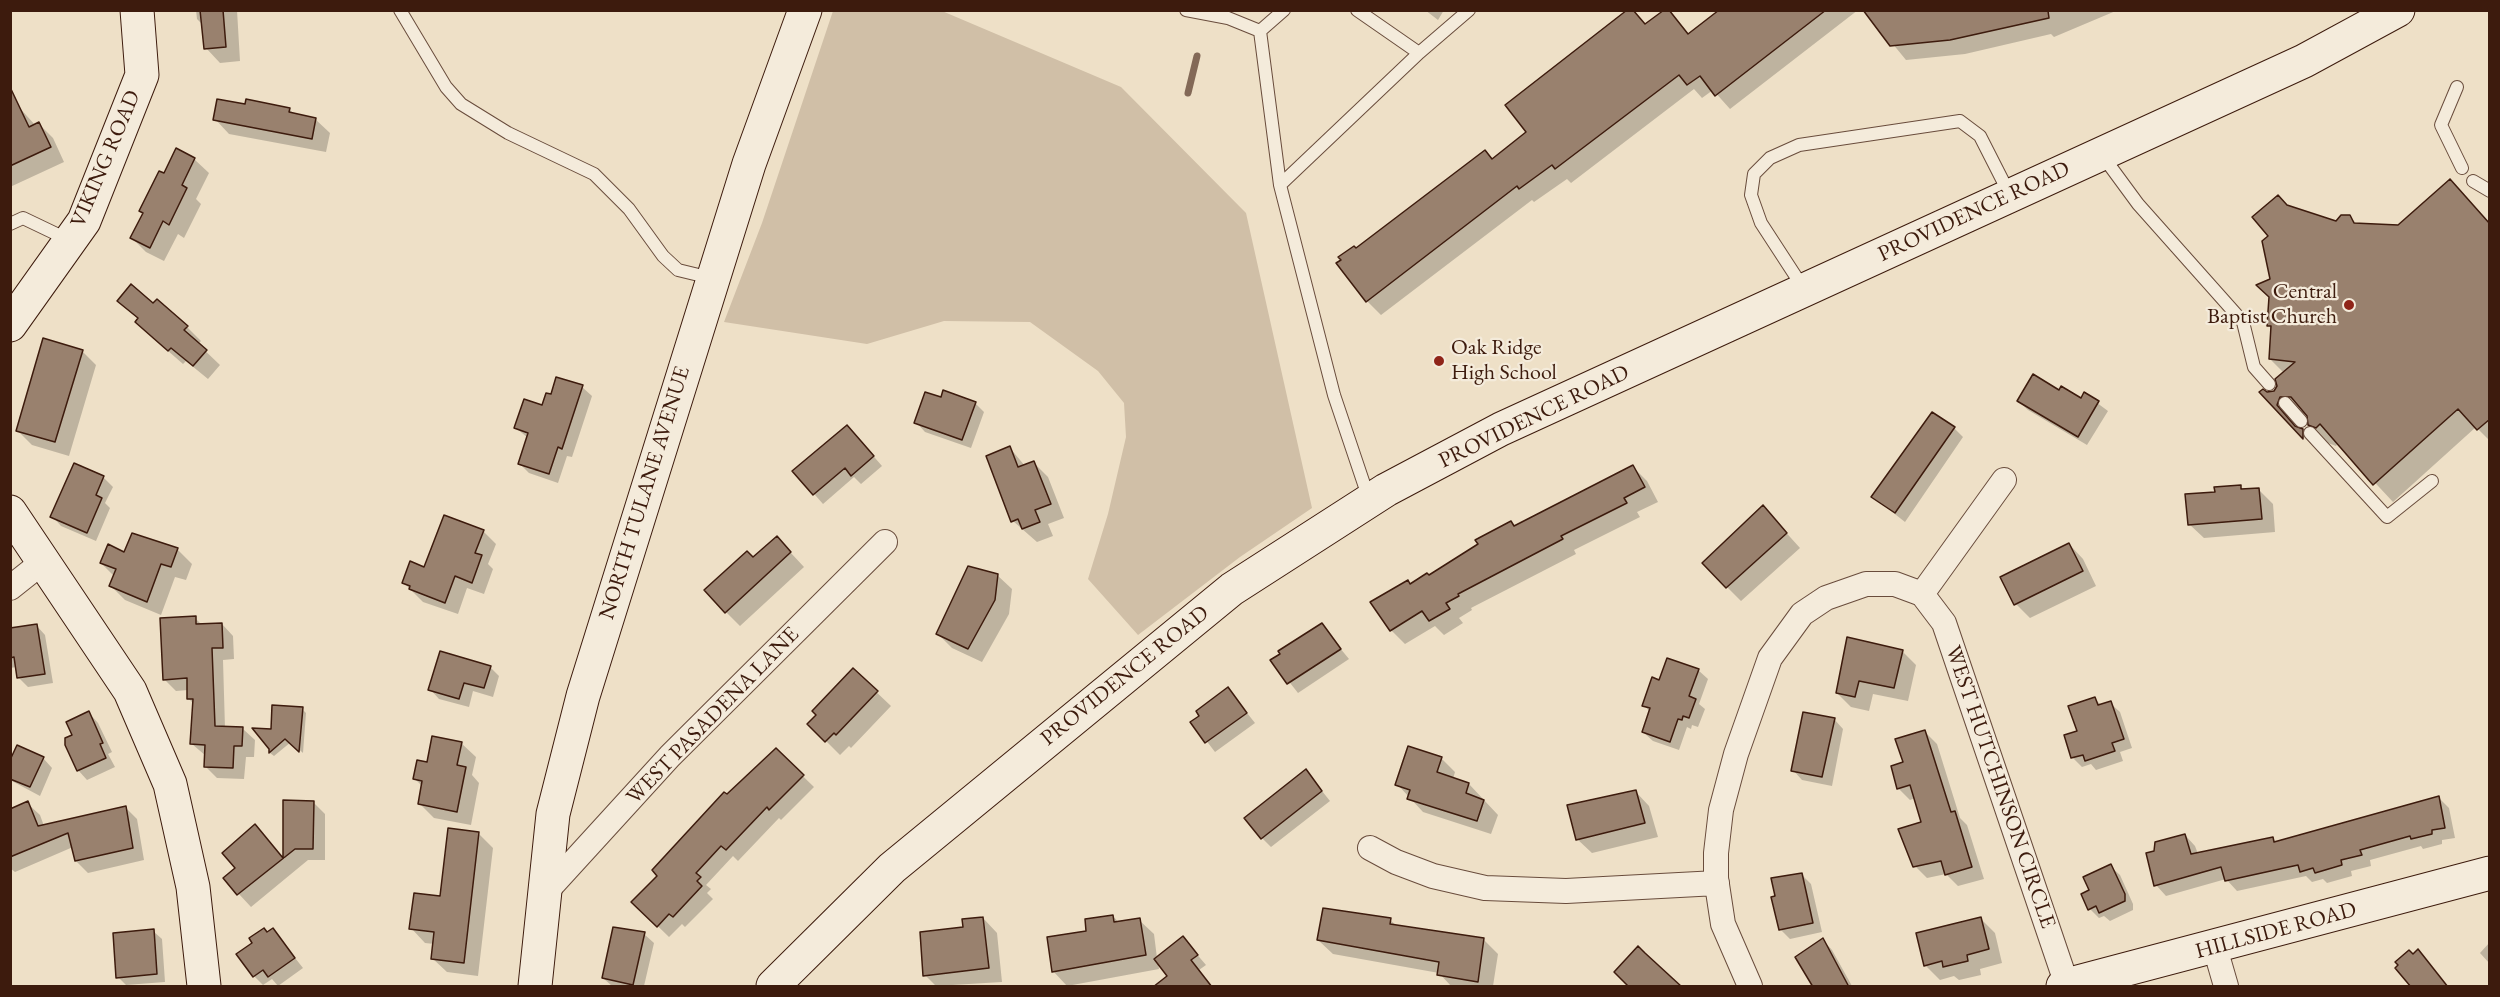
<!DOCTYPE html>
<html>
<head>
<meta charset="utf-8">
<style>
	body { margin:0 }
	#map { position:relative; width:2500px; height:997px; overflow:hidden; background:#eee0c7; font-family:"EB Garamond",serif }
	canvas { display:block }
	.frame { position:absolute; inset:0; border:12px solid #3d1b0d; pointer-events:none }
</style>
</head>
<body>
<div id="map">
<canvas width="2500" height="997"></canvas>
<div class="frame"></div>
</div>
<script>
const c = document.querySelector('canvas').getContext('2d');
c.lineJoin = 'round';
function paint(path, color) {
  c.fillStyle = color;
  c.fill(path, 'evenodd');
}
function shape(rows) {
  const path = new Path2D();
  for (const r of rows) {
    path.moveTo(r[0], r[1]);
    for (let i = 2; i < r.length; i += 2) path.lineTo(r[i], r[i + 1]);
  }
  return path;
}
function stroke(path, color, width, dash) {
  c.strokeStyle = color;
  c.lineWidth = width;
  c.lineCap = dash ? 'butt' : 'round';
  c.setLineDash(dash || []);
  c.stroke(path);
}
function write(font, color, halo, rows, align = 'center') {
  c.font = font + ' "EB Garamond",serif';
  c.lineWidth = 4.5;
  c.setLineDash([]);
  c.textBaseline = 'middle';
  c.strokeStyle = halo;
  c.fillStyle = color;
  for (const [text, x, y, turn = 0] of rows) {
    c.save();
    c.translate(x, y);
    c.rotate((+turn || 0) * Math.PI / 180);
    c.textAlign = isNaN(turn) ? turn : align;
    if (halo) c.strokeText(text, 0, 0);
    c.fillText(text, 0, 0);
    c.restore();
  }
}
paint(shape([
	[833,11,942,11,1121,87,1246,213,1312,508,1240,557,1138,635,1088,579,1108,514,1126,437,1124,403,1098,371,1030,322,944,321,867,344,724,322,762,223]
]), '#d0bfa7');
paint(shape([
	[196,10,237,10,240,61,220,63,206,48,203,25,197,19],
	[1425,10,1444,10,1438,20],
	[1668,10,1690,35,1721,10,1858,10,1730,109,1713,90,1702,98,1694,89,1571,183,1567,179,1534,202,1532,200,1381,315,1367,301,1356,250,1485,152,1494,160,1528,133,1646,25],
	[1865,10,2118,10,2054,37,2051,34,1965,54,1906,60],
	[18,106,35,125,39,124,53,138,64,162,10,187,10,110],
	[246,106,289,109,295,115,315,119,330,133,326,152,229,134,215,119],
	[177,150,194,159,209,173,196,199,201,204,184,238,178,234,164,261,146,252,132,238],
	[2450,181,2490,223,2490,441,2476,427,2393,502,2338,443,2336,446,2328,443,2309,424,2309,415,2302,413,2296,419,2295,425,2321,449,2321,455,2262,392,2275,392,2284,373,2270,359,2270,236,2288,207,2336,222,2350,217,2357,224,2399,226],
	[119,301,154,305,187,327,201,341,198,344,220,365,208,379,186,361,183,364,151,336,137,322,139,320],
	[82,351,96,365,69,456,32,445,17,430],
	[582,387,592,396,572,457,567,456,558,483,529,473,520,464,528,438,516,428,543,407,552,396],
	[2060,392,2081,400,2085,394,2108,411,2087,445,2028,410,2018,401],
	[942,399,975,403,984,412,971,448,925,432,916,422],
	[1954,428,1963,437,1905,522,1873,497],
	[856,436,882,466,861,484,854,477,823,504,794,471],
	[1010,448,1025,466,1034,463,1048,477,1064,518,1048,524,1053,536,1037,542,1013,521],
	[1633,467,1647,481,1658,502,1637,512,1640,517,1574,550,1576,554,1471,608,1472,610,1459,618,1463,623,1444,635,1435,626,1405,644,1391,630,1408,582,1411,585,1429,577,1515,527],
	[103,477,113,487,105,503,110,508,96,541,61,526,52,516],
	[2240,487,2244,491,2259,490,2273,504,2275,532,2204,538,2189,524,2216,493],
	[1763,507,1800,548,1741,601,1727,587],
	[483,531,496,544,488,564,493,569,484,594,467,588,458,614,423,602,403,582],
	[777,538,804,567,740,626,726,612,753,559],
	[2069,544,2083,559,2096,586,2030,618,2016,604],
	[177,549,192,564,186,580,175,577,161,615,125,600,110,585,114,576,101,563,125,554],
	[997,575,1012,589,1009,614,982,662,952,648,938,634],
	[195,618,202,625,222,624,233,636,234,659,223,660,225,728,243,729,255,740,254,757,246,757,244,779,217,778,205,766,206,756,192,744,194,704,188,698,188,690,176,691,164,679],
	[36,625,45,635,53,683,28,687,19,678,17,667,10,668,10,629],
	[1321,625,1349,659,1298,693,1272,660],
	[1902,651,1916,665,1908,701,1873,694,1869,711,1851,707,1837,693],
	[490,667,499,676,493,697,473,691,469,707,439,699,430,689],
	[853,670,891,706,851,748,849,746,840,755,809,724],
	[1698,670,1708,679,1699,704,1705,709,1698,727,1692,725,1691,729,1687,727,1679,750,1653,741,1643,732,1650,712,1644,705,1660,682],
	[1228,689,1255,723,1215,752,1192,722],
	[2095,699,2101,705,2110,703,2120,712,2132,748,2120,752,2123,761,2096,770,2091,764,2082,767,2073,758,2079,732],
	[302,709,306,713,303,753,291,742,274,756,270,753,272,730],
	[89,713,98,723,112,752,108,754,115,767,87,780,78,770,74,736],
	[1834,719,1843,729,1832,786,1802,780,1793,770],
	[1925,732,1937,744,1960,818,1967,825,1984,879,1958,886,1946,874,1927,878,1915,866,1923,823,1915,798,1910,800,1898,788,1904,763],
	[461,743,476,757,472,775,479,783,471,825,434,818,420,804,423,787,415,779,428,764],
	[776,750,814,787,781,820,779,818,738,861,733,856,706,885,711,889,707,893,713,899,685,927,682,924,669,937,633,902,727,796],
	[43,758,52,768,40,796,10,780,10,763],
	[1441,758,1455,772,1453,779,1469,784,1498,815,1491,834,1423,812,1397,784],
	[1306,771,1330,801,1271,847,1262,838],
	[1635,791,1649,806,1658,837,1592,853,1577,839],
	[2438,797,2449,808,2455,838,2442,840,2442,844,2423,849,2421,846,2370,860,2371,866,2351,871,2352,876,2327,883,2323,879,2312,882,2306,876,2237,891,2226,879,2166,896,2156,885,2185,835,2195,846,2198,854,2273,838,2277,843],
	[285,802,313,802,325,814,325,860,308,860,251,907,225,879,237,868,255,826,285,859],
	[27,803,40,815,44,826,125,807,137,819,144,860,88,873,76,861,73,847,15,872,10,868,10,810],
	[479,834,493,848,478,976,447,972,432,958,434,944,425,943,411,928,441,897],
	[2110,866,2120,875,2133,904,2133,910,2110,921,2104,916,2099,918,2090,909,2091,890],
	[1802,875,1811,884,1822,932,1790,939,1780,929],
	[1113,916,1119,923,1139,920,1154,934,1157,958,1183,938,1206,965,1199,970,1212,986,1173,986,1158,962,1159,969,1067,986,1053,971,1088,933],
	[983,918,997,933,1002,982,936,986,925,975,965,928],
	[1981,919,1995,933,2002,963,1980,969,1981,975,1959,980,1954,976,1940,980,1925,965],
	[1390,920,1397,926,1484,940,1498,954,1493,986,1451,986,1439,973,1333,954,1318,940],
	[273,930,303,968,278,986,272,979,263,985,254,976,268,933],
	[153,931,162,939,165,982,126,985,118,977],
	[644,934,654,943,644,986,612,986,603,978],
	[1823,940,1832,950,1852,986,1815,986],
	[2490,942,2490,964,2480,953]
]), '#0003');
stroke(shape([
	[1188,93,1197,56]
]), '#836957', 7);
const building = shape([
	[200,10,223,10,226,47,204,49,200,10],
	[1627,10,1633,10,1645,24,1664,10,1669,10,1688,34,1719,10,1826,10,1715,96,1700,76,1687,85,1679,75,1555,169,1552,165,1519,189,1517,186,1366,302,1336,263,1341,260,1338,257,1354,246,1356,248,1485,150,1492,159,1526,132,1505,105,1627,10],
	[1863,10,2048,11,2049,18,1950,40,1890,46,1863,10],
	[10,87,29,127,39,122,51,147,10,166,10,87],
	[217,99,245,104,246,99,290,108,289,112,316,118,312,139,213,120,217,99],
	[176,148,195,158,182,185,187,188,169,225,163,221,150,248,130,238,143,213,139,211,159,171,164,173,176,148],
	[2450,179,2490,224,2490,419,2477,430,2458,409,2373,485,2320,424,2316,428,2308,425,2307,416,2291,397,2280,397,2277,405,2295,426,2303,429,2303,439,2259,392,2263,389,2267,392,2274,391,2277,386,2275,379,2295,362,2269,359,2271,326,2267,326,2269,297,2256,285,2270,279,2262,241,2268,236,2252,217,2278,195,2287,205,2336,221,2341,215,2350,215,2354,223,2398,225,2450,179],
	[131,284,153,303,157,299,188,326,184,330,207,350,193,366,171,348,168,351,135,322,138,318,117,301,131,284],
	[43,338,83,350,55,442,16,431,43,338],
	[2033,374,2059,390,2061,386,2081,398,2084,392,2099,401,2078,437,2017,401,2033,374],
	[556,377,583,385,562,449,558,447,549,474,518,464,528,433,514,428,524,399,542,405,546,393,551,394,556,377],
	[943,390,976,402,962,440,914,423,925,392,941,397,943,390],
	[1932,412,1955,427,1895,513,1871,497,1932,412],
	[847,425,874,456,851,476,845,468,813,495,792,471,847,425],
	[1010,446,1018,467,1034,461,1051,504,1035,510,1040,522,1022,529,1018,519,1011,522,986,456,1010,446],
	[74,463,104,476,96,495,102,498,87,533,50,517,74,463],
	[1633,465,1645,487,1624,498,1627,503,1561,536,1563,539,1458,594,1459,596,1446,603,1450,609,1429,621,1422,611,1390,631,1370,602,1408,580,1410,584,1427,573,1429,575,1478,544,1475,540,1511,521,1514,526,1633,465],
	[2241,485,2241,489,2259,488,2262,519,2188,525,2185,494,2215,492,2214,487,2241,485],
	[1763,505,1787,533,1726,588,1702,563,1763,505],
	[444,515,484,530,475,553,482,555,472,583,455,576,445,603,409,589,410,586,402,583,410,561,424,567,444,515],
	[132,533,178,548,171,567,161,564,147,602,109,586,116,569,100,563,108,544,124,552,132,533],
	[777,536,791,552,725,613,704,590,747,551,753,557,777,536],
	[2069,543,2083,571,2014,605,2000,577,2069,543],
	[968,566,998,574,995,600,968,649,936,634,968,566],
	[196,616,196,624,222,623,223,648,212,648,215,726,243,727,242,746,234,746,233,768,204,767,205,745,190,744,193,699,187,699,187,678,163,680,160,618,196,616],
	[1322,623,1341,649,1287,684,1270,660,1280,654,1278,651,1322,623],
	[37,624,45,674,17,678,14,657,10,658,10,628,37,624],
	[1847,637,1903,650,1894,688,1859,681,1855,697,1836,693,1847,637],
	[440,651,491,666,484,688,464,683,459,699,428,690,440,651],
	[1667,658,1699,669,1689,696,1696,699,1689,718,1683,716,1682,720,1678,719,1670,742,1642,732,1650,708,1642,706,1652,677,1659,680,1667,658],
	[853,668,878,691,836,735,834,733,825,742,807,724,816,715,812,711,853,668],
	[1228,687,1247,713,1205,743,1190,722,1199,716,1196,711,1228,687],
	[2095,697,2098,705,2111,701,2124,739,2112,743,2115,751,2085,761,2083,755,2071,758,2064,735,2077,731,2068,706,2095,697],
	[272,705,303,707,299,752,285,739,269,753,269,749,252,728,271,729,272,705],
	[89,711,103,743,100,744,106,758,77,771,65,745,65,738,72,735,66,722,89,711],
	[1803,712,1835,718,1822,777,1791,771,1803,712],
	[1925,730,1951,812,1955,811,1972,867,1945,875,1941,861,1913,867,1898,829,1921,822,1910,785,1897,789,1891,766,1903,762,1895,739,1925,730],
	[432,736,462,742,457,765,466,767,457,812,418,804,422,781,413,779,417,760,427,762,432,736],
	[17,745,44,757,30,787,10,779,10,760,17,745],
	[1408,746,1442,757,1437,772,1469,783,1466,793,1484,800,1477,821,1407,799,1410,790,1395,785,1408,746],
	[776,748,804,775,769,810,767,807,726,850,721,846,696,873,701,877,697,881,702,886,673,917,669,914,657,927,631,902,657,876,652,870,724,792,727,794,776,748],
	[1306,769,1322,791,1261,839,1244,818,1306,769],
	[1636,790,1645,823,1576,840,1567,805,1636,790],
	[2439,796,2445,828,2432,830,2432,834,2411,839,2410,836,2360,850,2362,855,2341,860,2342,865,2315,873,2313,868,2300,872,2298,865,2225,881,2221,867,2154,886,2146,853,2154,851,2155,842,2185,834,2191,854,2273,837,2274,842,2439,796],
	[283,800,314,801,313,849,295,849,237,895,223,878,235,868,222,853,255,824,283,858,283,800],
	[28,801,38,826,126,806,133,848,75,861,68,833,10,857,10,809,28,801],
	[448,828,479,832,464,963,431,959,434,932,409,929,414,893,440,896,448,828],
	[2111,864,2125,894,2125,901,2099,913,2096,906,2088,910,2081,894,2089,890,2083,877,2111,864],
	[1802,873,1813,923,1779,930,1771,897,1775,896,1771,878,1802,873],
	[1323,908,1391,918,1390,924,1484,938,1478,982,1437,975,1439,962,1317,940,1323,908],
	[1113,915,1114,922,1140,918,1146,955,1052,972,1047,937,1086,931,1085,919,1113,915],
	[983,917,989,968,923,976,920,932,963,927,962,919,983,917],
	[1981,917,1989,949,1967,955,1968,961,1943,967,1942,961,1924,966,1916,933,1981,917],
	[613,927,645,932,633,985,602,978,613,927],
	[264,928,267,932,273,928,295,958,268,977,263,970,253,977,236,954,252,943,249,938,264,928],
	[154,929,157,974,116,978,113,933,154,929],
	[1183,936,1198,955,1191,960,1212,987,1153,987,1167,976,1154,959,1183,936],
	[1823,938,1849,987,1813,987,1795,957,1823,938],
	[1638,946,1645,953,1682,987,1629,987,1614,972,1638,946],
	[2418,949,2448,987,2411,987,2395,968,2398,965,2395,962,2409,950,2413,954,2418,949]
]);
paint(building, '#99816e');
stroke(building, '#3d1b0d', 1.5);
const lane = shape([
	[400,10,446,87,461,104,508,133,594,174,629,209,663,256,678,270,711,278],
	[1186,10,1228,18,1260,31,1280,185,1334,395,1369,499],
	[1260,31,1284,10],
	[1419,53,1469,10],
	[2457,87,2441,125,2462,168],
	[2102,155,2138,204,2243,322,2254,367,2269,384],
	[2473,181,2490,191],
	[1280,185,1419,53,1357,10],
	[10,224,23,218,69,240],
	[1804,289,1761,223,1751,195,1754,174,1770,158,1799,145,1960,121,1980,136,2010,195],
	[2285,403,2301,421],
	[2310,433,2387,517,2432,481]
]);
const street = shape([
	[10,588,44,561],
	[1922,594,1944,623,2067,985],
	[1922,594,2004,480],
	[1370,848,1396,862,1433,876,1485,888,1566,891,1717,883],
	[544,894,670,756,885,542],
	[2215,948,2226,986],
	[1750,986,1723,924,1716,878,1716,853,1721,810,1736,754,1770,658,1802,614,1826,598,1866,584,1895,584,1922,594]
]);
const secondary = shape([
	[10,325,84,221,142,75,137,10],
	[10,512,130,691,170,784,193,887,204,986],
	[535,986,553,814,583,696,749,164,805,10],
	[773,986,892,868,1232,589,1386,490,1501,429,2304,61,2398,10],
	[2063,986,2490,873]
]);
stroke(lane, '#694c3c', 14);
stroke(street, '#694c3c', 26);
stroke(secondary, '#3d1b0d', 35);
stroke(lane, '#f4ebdb', 12);
stroke(street, '#f4ebdb', 24);
stroke(secondary, '#f4ebdb', 33);
for (const [x, y, r, color] of [
	[2349,305,6,"#8f2418"],
	[1439,361,6,"#8f2418"]
]) {
  const dot = new Path2D();
  dot.arc(x, y, r, 0, 2 * Math.PI);
  c.fillStyle = color;
  c.fill(dot);
  stroke(dot, '#f4ebdb', 2);
}
write('22px', '#3d1b0d', '#f4ebdb', [
	["VIKING ROAD",106,159,-67],
	["PROVIDENCE ROAD",1974,212,-25],
	["PROVIDENCE ROAD",1534,417,-26],
	["NORTH TULANE AVENUE",645,493,-73],
	["PROVIDENCE ROAD",1125,676,-39],
	["WEST PASADENA LANE",713,716,-46],
	["WEST HUTCHINSON CIRCLE",2000,787,71],
	["HILLSIDE ROAD",2276,931,-15]
]);
write('22px', '#3d1b0d', '#f4ebdb', [
	["Central",2337,292],
	["Baptist Church",2337,317],
	["Oak Ridge",1451,348,"left"],
	["High School",1451,373,"left"]
], 'right');
</script>
</body>
</html>
